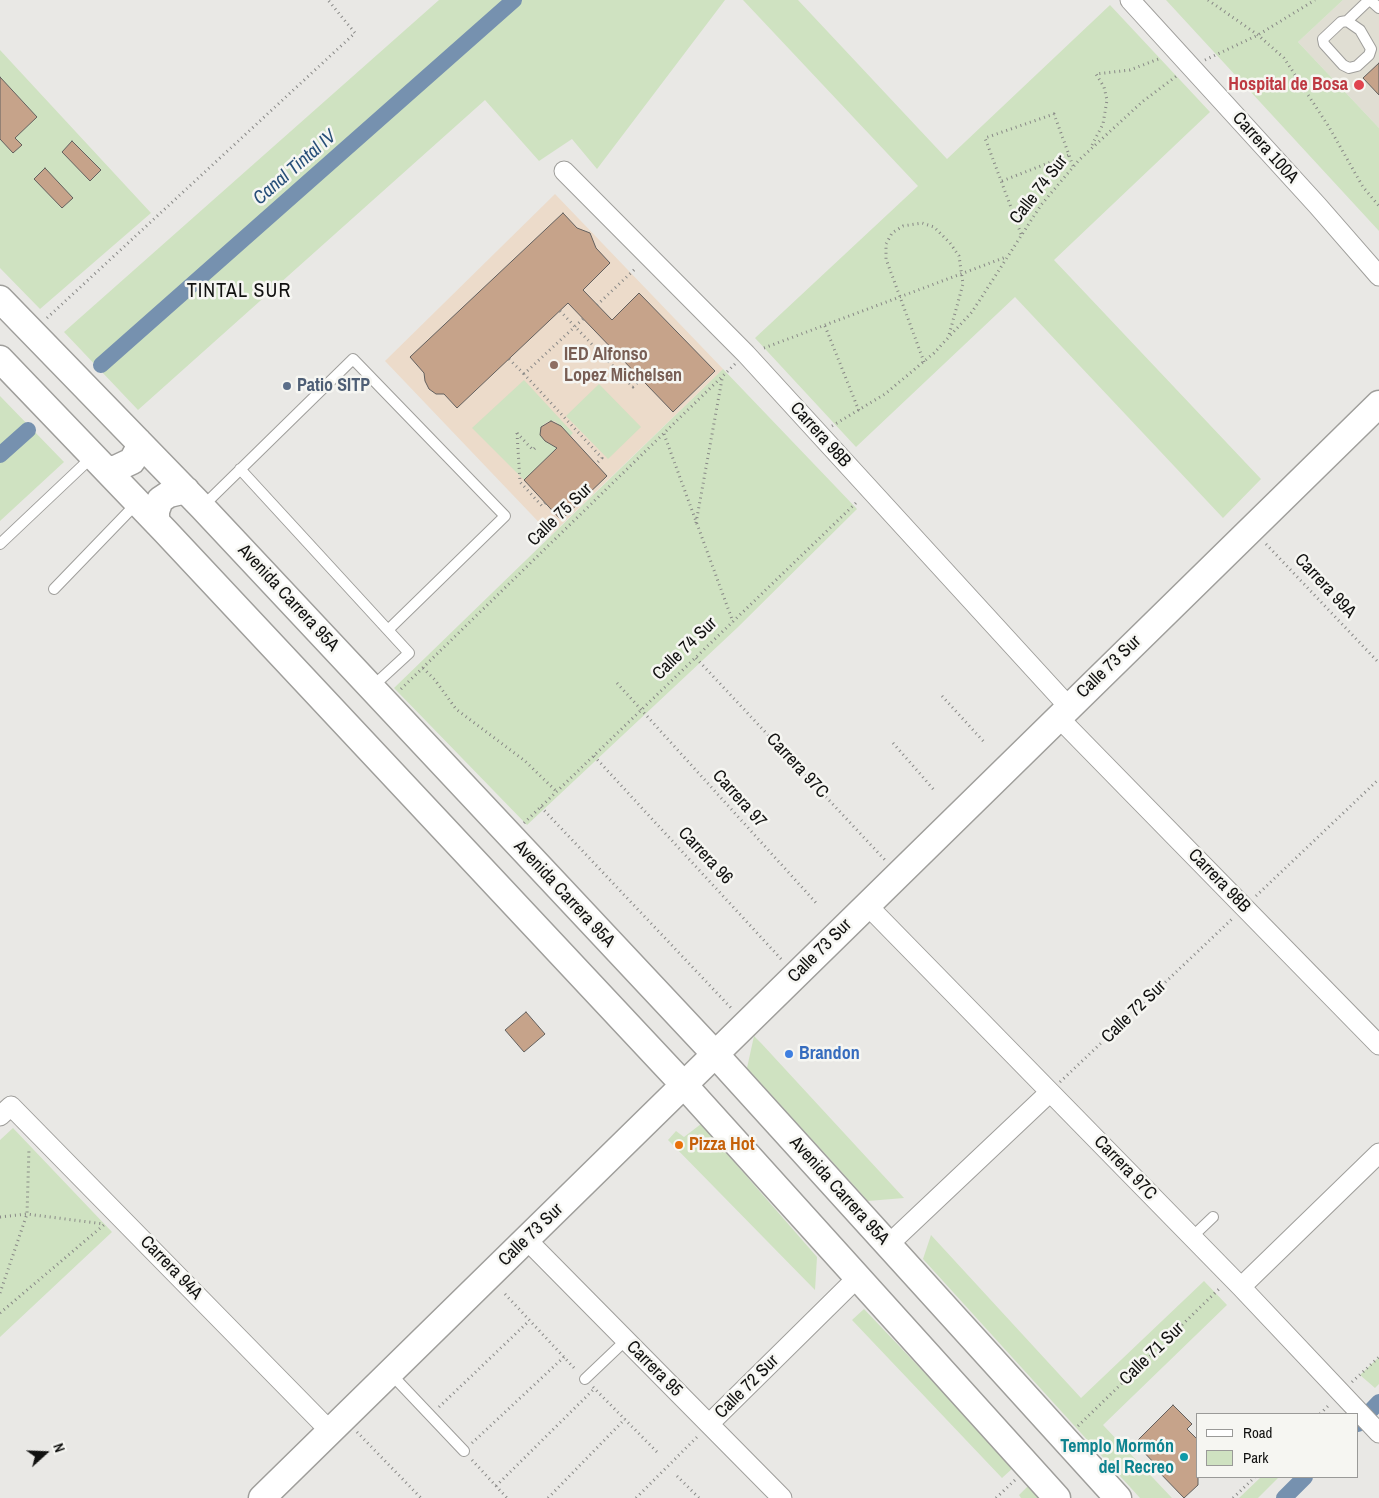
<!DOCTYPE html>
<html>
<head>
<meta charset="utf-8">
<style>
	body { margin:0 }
	#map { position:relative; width:1379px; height:1498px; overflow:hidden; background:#e9e8e5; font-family:"Archivo Narrow",sans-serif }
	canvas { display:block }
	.legend { position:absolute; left:1196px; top:1413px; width:162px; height:65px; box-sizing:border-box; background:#f6f6f2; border:1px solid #9a9a98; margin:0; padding:6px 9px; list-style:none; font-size:15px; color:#111110 }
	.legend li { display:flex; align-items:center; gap:10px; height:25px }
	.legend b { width:25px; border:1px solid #9a9a98 }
	.north { position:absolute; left:20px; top:1428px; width:50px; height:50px; -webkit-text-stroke:4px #f6f6f2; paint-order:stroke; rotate:70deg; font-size:14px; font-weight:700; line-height:20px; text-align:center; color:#111110 }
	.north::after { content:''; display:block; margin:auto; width:18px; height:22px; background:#111110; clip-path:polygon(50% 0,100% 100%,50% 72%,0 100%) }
</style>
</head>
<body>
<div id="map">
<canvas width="1379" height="1498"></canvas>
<ul class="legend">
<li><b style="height:6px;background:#fff"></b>Road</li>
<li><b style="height:14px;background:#cfe2c1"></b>Park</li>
</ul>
<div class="north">N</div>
</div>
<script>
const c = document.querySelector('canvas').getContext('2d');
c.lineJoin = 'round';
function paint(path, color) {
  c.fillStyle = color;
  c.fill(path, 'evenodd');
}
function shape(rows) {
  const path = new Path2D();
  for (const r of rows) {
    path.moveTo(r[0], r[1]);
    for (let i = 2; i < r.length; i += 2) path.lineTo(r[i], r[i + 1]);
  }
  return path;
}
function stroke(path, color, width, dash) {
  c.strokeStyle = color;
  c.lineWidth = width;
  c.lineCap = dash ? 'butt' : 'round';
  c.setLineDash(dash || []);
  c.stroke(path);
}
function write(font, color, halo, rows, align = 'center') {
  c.font = font + ' "Archivo Narrow",sans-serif';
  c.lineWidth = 5;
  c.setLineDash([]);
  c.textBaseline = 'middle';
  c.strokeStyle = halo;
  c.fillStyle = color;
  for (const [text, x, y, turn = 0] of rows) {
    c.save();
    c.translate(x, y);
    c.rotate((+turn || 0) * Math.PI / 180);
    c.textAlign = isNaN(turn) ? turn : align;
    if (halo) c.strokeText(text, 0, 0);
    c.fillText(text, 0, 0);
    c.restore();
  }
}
paint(shape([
	[1343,0,1379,0,1379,128,1298,42]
]), '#e0ded3');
paint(shape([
	[555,194,723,369,551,535,385,361]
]), '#ecdbca');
paint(shape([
	[439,0,725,0,597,169,572,139,539,161,485,100,138,410,64,332],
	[743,0,798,0,947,159,1110,5,1210,112,1054,260,1261,479,1223,518,1015,297,856,447,755,338,918,186],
	[1166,0,1343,0,1298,42,1379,128,1379,231],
	[0,50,151,213,40,309,0,268],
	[723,369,857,509,737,628,527,825,394,688],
	[524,380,573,433,524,480,472,428],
	[555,421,562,429,551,444,548,443,541,435,541,427,547,422],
	[599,384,641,427,608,459,566,416],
	[0,396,64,462,0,521],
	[754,1036,761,1043,904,1198,868,1201,747,1068],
	[701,1124,817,1257,815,1290,668,1140,676,1131,684,1137],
	[13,1128,112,1232,0,1337,0,1140],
	[931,1235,1081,1398,1204,1281,1227,1305,1103,1425,1172,1498,1140,1498,923,1259],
	[864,1309,1014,1467,1002,1478,852,1320],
	[1379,1357,1379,1384,1375,1388,1360,1375],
	[1261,1477,1279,1477,1258,1498,1239,1498],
	[1029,1485,1041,1498,1021,1498,1019,1495]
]), '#cfe2c1');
stroke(shape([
	[101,365,514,0],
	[0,455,28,430],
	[1358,1424,1379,1402],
	[1284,1498,1305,1477]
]), '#7691af', 16);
const building = shape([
	[1379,63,1379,95,1363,78,1379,63],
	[0,77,37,117,15,138,22,145,13,153,0,139,0,77],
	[72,141,101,170,90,181,62,152,72,141],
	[45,168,73,198,62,208,34,179,45,168],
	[563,213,577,228,590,233,596,248,610,263,583,290,612,320,639,293,715,371,673,412,568,303,457,408,444,394,436,394,429,389,425,381,424,373,410,357,563,213],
	[551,421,561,426,607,476,561,520,524,480,557,448,545,441,540,435,541,427,551,421],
	[526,1012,545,1034,524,1052,505,1030,526,1012],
	[1173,1405,1192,1424,1187,1429,1198,1440,1198,1485,1184,1498,1157,1470,1159,1468,1135,1443,1173,1405]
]);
paint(building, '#c6a38a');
stroke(building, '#63605e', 1);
const lane = shape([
	[1370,0,1379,8],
	[1347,21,1360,30,1371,49,1369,55,1357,66,1349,68,1343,65,1324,44,1323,39,1341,22,1347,21],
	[1347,21,1369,0],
	[240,469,409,653,372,687],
	[203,506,353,359,505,516,388,630],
	[0,544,92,457],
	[54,589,137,503],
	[1192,1237,1213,1217],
	[391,1374,464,1451],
	[585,1379,626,1340]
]);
const street = shape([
	[1130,0,1317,205,1379,276],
	[564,171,746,354,1069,707],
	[1058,717,1379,1045],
	[867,905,1241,1287,1379,1433],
	[0,1116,11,1106,330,1431],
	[526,1239,782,1498],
	[888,1245,1050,1092],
	[1241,1287,1379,1153],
	[709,1424,858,1277]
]);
const secondary = shape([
	[0,299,202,507,715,1054,1118,1498],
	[0,359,165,531,684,1085,1057,1498],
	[106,469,115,469,132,461,138,450,138,441],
	[156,521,156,511,160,500,169,494,186,490],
	[262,1498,1379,404]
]);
stroke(lane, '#9f9e9b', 12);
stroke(street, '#9f9e9b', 21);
stroke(secondary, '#9f9e9b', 29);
stroke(shape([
	[1208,0,1258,35,1284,58,1329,127,1363,187,1379,206],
	[1205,60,1258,35,1315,0],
	[1092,145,1103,124,1107,100,1104,87,1096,74,1130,70,1161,58],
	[1002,181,1069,155],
	[1021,234,985,138,1054,114,1073,166],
	[597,305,635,269],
	[560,311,633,387,641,379],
	[47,318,355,33,328,0],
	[583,319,524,374,602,458,596,464],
	[825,326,859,411],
	[764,348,1006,257],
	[509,359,524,374],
	[924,362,886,259,886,244,892,233,903,226,922,223,934,227,950,243,959,256,963,284,949,335],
	[832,426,885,394,934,353,972,312,1041,205,1079,160,1142,102,1178,75],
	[517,433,520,482,542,506,545,503],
	[517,433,533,450,536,447],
	[664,434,733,622],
	[696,523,722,379],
	[1266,544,1379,663],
	[696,658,885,860],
	[423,668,435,680,456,709,525,761,557,792],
	[617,683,818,905],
	[401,689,735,364],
	[942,696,985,743],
	[893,743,935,791],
	[594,756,782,960],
	[541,807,733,1010],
	[524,823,858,501],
	[1256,896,1379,779],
	[1060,1082,1232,919],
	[0,1217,27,1214,104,1224],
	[0,1293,27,1214,29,1148],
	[505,1294,576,1370],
	[0,1313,105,1224],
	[1352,1382,1379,1357],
	[593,1387,658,1453],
	[439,1407,529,1321],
	[1320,1414,1330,1404],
	[1078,1426,1220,1288],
	[357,1432,421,1498],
	[472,1443,564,1357],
	[472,1460,507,1498],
	[677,1476,699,1498],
	[496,1486,594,1389],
	[548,1498,625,1419],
	[636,1498,698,1436],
	[996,1498,1015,1480],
	[1233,1498,1255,1477]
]), '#888886', 3, [1, 4]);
stroke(lane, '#fff', 10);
stroke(street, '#fff', 19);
stroke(secondary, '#fff', 26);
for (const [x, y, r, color] of [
	[1359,85,6,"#e0444e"],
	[554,365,5,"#8d6e63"],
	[287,386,5,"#5c6f8a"],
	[789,1054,5,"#3f7fe0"],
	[679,1145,5,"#e8710a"],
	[1184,1457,5,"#0f9aa8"]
]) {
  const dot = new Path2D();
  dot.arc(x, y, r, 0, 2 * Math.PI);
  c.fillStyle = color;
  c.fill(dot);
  stroke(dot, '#f6f6f2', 2);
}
write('bold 18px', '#be3a42', '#f6f6f2', [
	["Hospital de Bosa",1348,85]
], 'right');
write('18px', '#111110', '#f6f6f2', [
	["Carrera 100A",1265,148,48],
	["Calle 74 Sur",1039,190,-52],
	["Carrera 98B",820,435,48],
	["Calle 75 Sur",560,515,-44],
	["Carrera 99A",1325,586,47],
	["Avenida Carrera 95A",288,598,47],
	["Calle 74 Sur",685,649,-44],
	["Calle 73 Sur",1109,667,-44],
	["Carrera 97C",797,766,47],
	["Carrera 97",739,799,48],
	["Carrera 96",705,856,47],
	["Carrera 98B",1219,881,46],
	["Avenida Carrera 95A",564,894,47],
	["Calle 73 Sur",820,951,-45],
	["Calle 72 Sur",1134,1012,-44],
	["Carrera 97C",1125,1168,46],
	["Avenida Carrera 95A",839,1191,48],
	["Calle 73 Sur",531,1235,-44],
	["Carrera 94A",171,1268,46],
	["Calle 71 Sur",1152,1354,-44],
	["Carrera 95",654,1369,45],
	["Calle 72 Sur",747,1387,-45]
]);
write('bold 18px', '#785e54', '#f6f6f2', [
	["IED Alfonso",564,355],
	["Lopez Michelsen",564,376]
], 'left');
write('bold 18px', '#4e5e75', '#f6f6f2', [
	["Patio SITP",297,386]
], 'left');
write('bold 18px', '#366cbe', '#f6f6f2', [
	["Brandon",799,1054]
], 'left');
write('bold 18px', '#c56008', '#f6f6f2', [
	["Pizza Hot",689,1145]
], 'left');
write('bold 18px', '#0d838f', '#f6f6f2', [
	["Templo Mormón",1174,1447],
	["del Recreo",1174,1468]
], 'right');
write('italic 19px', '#264e78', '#f6f6f2', [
	["Canal Tintal IV",295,168,-41]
]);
c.letterSpacing = '1px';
write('20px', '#111110', '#f6f6f2', [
	["TINTAL SUR",239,292]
]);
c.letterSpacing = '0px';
</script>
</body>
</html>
